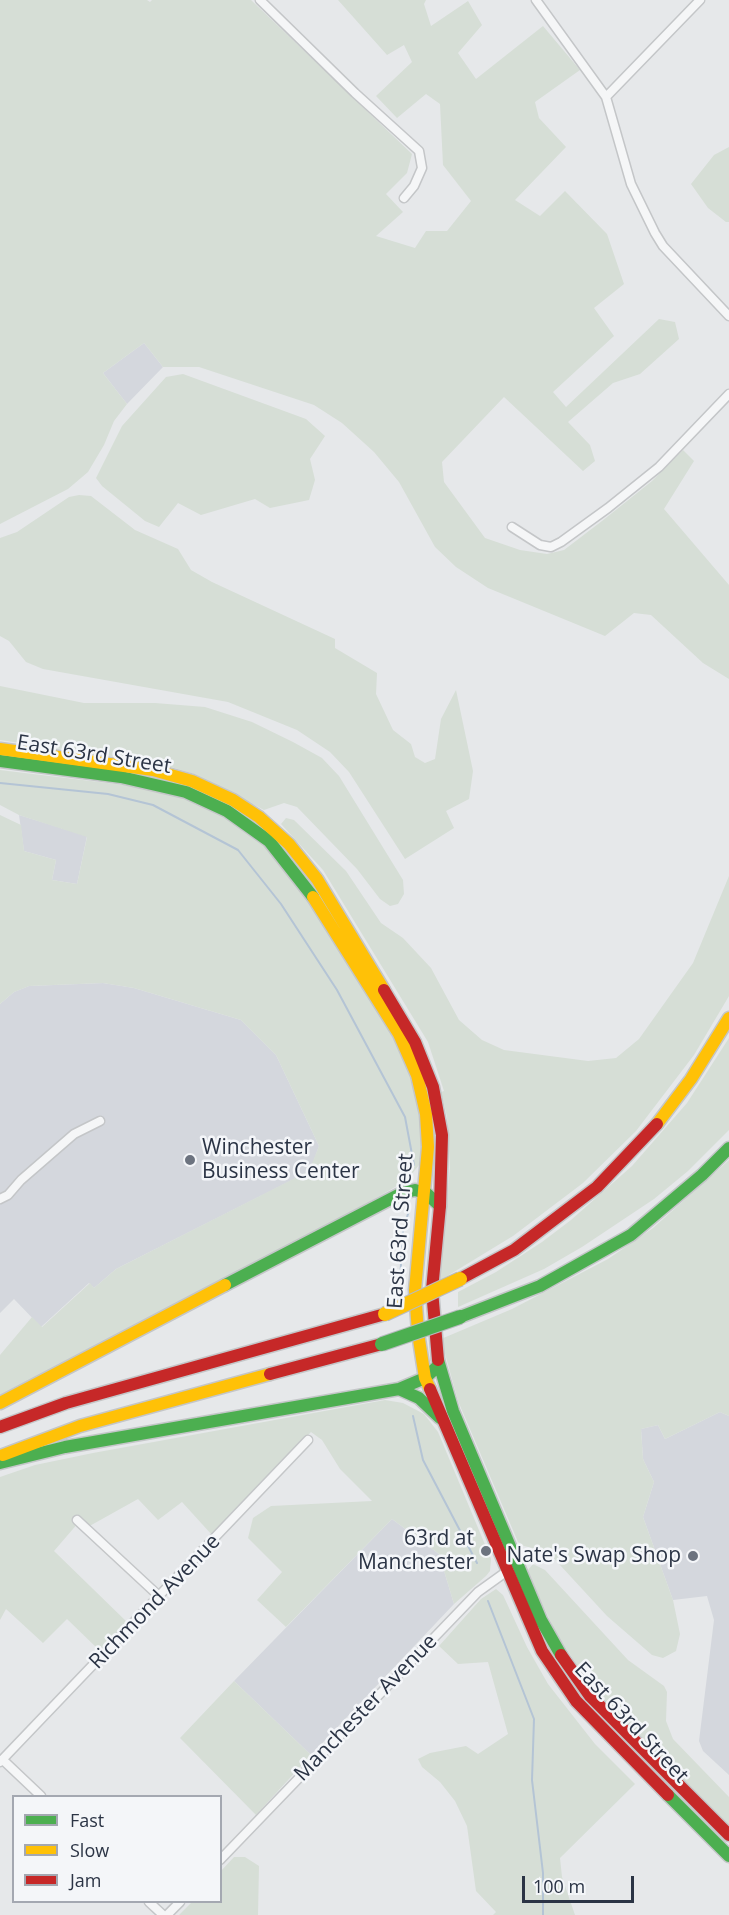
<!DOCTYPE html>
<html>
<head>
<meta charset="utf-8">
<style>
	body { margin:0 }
	#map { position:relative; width:729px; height:1915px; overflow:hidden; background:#e6e8ea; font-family:"Open Sans",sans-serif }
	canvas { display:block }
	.legend { position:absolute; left:12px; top:1795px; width:210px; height:108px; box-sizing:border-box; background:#f4f6f9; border:2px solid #a4a8b1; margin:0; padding:8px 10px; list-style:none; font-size:18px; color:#2b3445 }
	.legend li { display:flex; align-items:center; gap:12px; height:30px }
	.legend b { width:30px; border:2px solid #a4a8b1 }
	.scale { position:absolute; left:522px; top:1876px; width:112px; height:27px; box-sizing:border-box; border:3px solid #2b3445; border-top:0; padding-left:8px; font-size:18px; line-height:21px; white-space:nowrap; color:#2b3445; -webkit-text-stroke:4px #f4f6f9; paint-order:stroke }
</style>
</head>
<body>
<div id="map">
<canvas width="729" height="1915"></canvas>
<ul class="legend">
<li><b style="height:8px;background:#4caf50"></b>Fast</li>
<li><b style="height:8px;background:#ffc107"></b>Slow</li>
<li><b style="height:8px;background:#c62828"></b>Jam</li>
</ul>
<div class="scale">100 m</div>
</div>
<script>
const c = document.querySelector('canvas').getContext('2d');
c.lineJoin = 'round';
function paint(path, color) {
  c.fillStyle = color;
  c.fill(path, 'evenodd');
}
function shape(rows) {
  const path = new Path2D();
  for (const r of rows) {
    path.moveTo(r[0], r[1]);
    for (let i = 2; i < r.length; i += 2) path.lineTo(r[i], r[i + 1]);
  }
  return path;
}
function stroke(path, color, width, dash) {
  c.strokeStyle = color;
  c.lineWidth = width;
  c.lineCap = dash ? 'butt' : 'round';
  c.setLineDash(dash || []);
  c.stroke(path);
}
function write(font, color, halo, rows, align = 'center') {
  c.font = font + ' "Open Sans",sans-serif';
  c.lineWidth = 5;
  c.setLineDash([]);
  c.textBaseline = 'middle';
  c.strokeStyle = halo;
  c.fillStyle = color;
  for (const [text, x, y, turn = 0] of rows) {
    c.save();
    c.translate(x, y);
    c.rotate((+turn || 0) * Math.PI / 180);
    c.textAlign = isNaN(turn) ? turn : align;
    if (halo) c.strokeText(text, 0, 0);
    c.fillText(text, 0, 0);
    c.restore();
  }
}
paint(shape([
	[144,343,163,367,127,404,103,373],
	[19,815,87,836,77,884,52,880,56,860,24,851],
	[103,983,134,988,241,1020,276,1055,319,1146,310,1171,116,1269,94,1288,89,1283,41,1327,14,1299,0,1313,0,1004,14,992,29,986],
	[720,1412,729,1416,729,1775,703,1751,699,1741,714,1620,707,1596,673,1600,643,1517,654,1482,643,1459,641,1429,658,1425,665,1439],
	[392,1519,439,1554,454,1604,311,1755,234,1681]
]), '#d4d7dd');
paint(shape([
	[0,0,147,0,150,2,152,0,251,0,412,154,407,173,386,194,403,212,376,236,415,248,426,231,447,231,471,201,443,165,440,104,426,94,397,118,376,96,412,62,404,45,387,55,338,0,426,0,424,4,431,26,468,1,482,25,458,53,476,79,543,26,580,70,535,102,539,118,566,147,515,200,540,216,565,191,607,234,624,284,594,308,614,336,553,392,566,407,659,319,675,322,679,339,640,374,613,383,568,422,590,445,595,461,583,471,504,397,442,462,444,482,485,538,520,550,547,554,564,550,602,521,652,481,683,450,694,461,664,509,729,585,729,679,703,663,651,615,634,613,605,636,488,588,456,567,435,547,399,482,374,452,342,423,314,405,199,367,163,367,144,343,103,373,127,404,114,421,104,445,88,472,68,489,0,524],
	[729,147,729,222,726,222,708,208,691,184,714,155],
	[183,374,306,419,325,436,310,459,315,480,309,500,270,508,255,499,201,515,178,503,159,527,145,521,102,486,96,478,122,426,166,377],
	[79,495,91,496,135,530,178,549,191,570,212,582,335,639,335,648,377,673,376,694,393,730,411,744,415,757,425,763,435,759,441,719,456,690,473,771,469,799,446,811,454,828,405,859,349,772,330,752,297,730,228,702,43,669,26,662,9,641,0,636,0,538,17,532,69,497],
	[0,686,84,703,155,703,205,707,252,722,293,742,322,758,339,776,403,880,404,894,398,904,390,906,380,899,357,869,297,807,284,803,264,810,194,774,158,763,0,740],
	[0,770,124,785,177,796,217,812,271,851,290,871,402,1051,415,1081,424,1150,419,1165,407,1180,390,1190,336,1221,0,1395,0,1355,32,1317,42,1327,90,1283,94,1288,116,1269,309,1171,319,1146,276,1055,241,1020,134,988,103,983,29,986,14,992,0,1004,0,815,21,825,24,851,56,860,52,880,77,884,87,837,19,815,0,805],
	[286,818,294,820,346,871,381,923,403,938,431,968,459,1020,482,1040,504,1050,588,1061,616,1058,639,1039,693,963,729,876,729,996,694,1055,636,1131,583,1183,513,1236,439,1281,450,1168,447,1117,441,1092,444,1091,428,1042,323,870,281,824],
	[729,1038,729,1130,688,1171,654,1199,582,1247,544,1269,458,1307,458,1292,496,1272,542,1242,571,1220,632,1166,687,1103],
	[729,1160,729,1416,720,1412,665,1439,658,1425,641,1429,643,1459,654,1482,643,1517,673,1600,680,1634,676,1651,663,1658,652,1655,607,1616,548,1552,524,1546,518,1542,458,1401,441,1339,512,1309,608,1259,653,1228],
	[385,1400,403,1403,424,1414,438,1432,491,1559,490,1571,486,1576,454,1604,439,1554,392,1519,286,1627,257,1600,282,1572,248,1538,253,1518,271,1506,372,1501,340,1469,322,1440,311,1432,212,1535,182,1502,158,1520,138,1499,86,1528,79,1522,54,1551,129,1624,100,1651,67,1619,43,1643,6,1609,0,1620,0,1477,35,1465,93,1453],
	[533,1564,545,1570,628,1660,664,1686,667,1692,666,1721,673,1739,729,1797,729,1825,609,1705,581,1671,556,1633,539,1597,528,1570],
	[496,1589,503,1595,527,1647,548,1684,595,1744,635,1784,560,1858,562,1877,575,1915,493,1915,496,1912,476,1891,467,1826,455,1801,440,1782,422,1767,418,1759,430,1753,466,1746,478,1754,508,1734,488,1662,458,1664,439,1646,481,1599],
	[234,1681,311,1755,256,1815,180,1738],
	[234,1857,245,1857,259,1866,258,1915,179,1915,192,1902,220,1902,221,1871]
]), '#d6ded6');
stroke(shape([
	[0,783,108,794,153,805,238,850,281,904,337,990,405,1117,414,1165],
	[400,1281,403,1229,410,1208],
	[413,1416,423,1460,477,1563],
	[488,1601,534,1719,532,1780,543,1873,543,1915]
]), '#b4c4d5', 2);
const street = shape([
	[260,0,355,93,419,151,422,168,414,186,404,198],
	[536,0,606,97,631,184,655,233,663,246,729,316],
	[606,97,700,0],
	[512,527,540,545,551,547,561,542,608,508,659,467,729,394],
	[0,1199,8,1195,21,1180,74,1134,100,1121],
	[77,1520,160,1597],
	[3,1760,41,1796],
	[0,1762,308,1440],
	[220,1860,478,1592,510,1569],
	[149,1902,163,1915],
	[167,1915,180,1902]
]);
const fast = shape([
	[0,761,121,777,186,792,227,811,269,841,313,897],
	[225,1285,402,1193,415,1190,426,1193,440,1206],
	[460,1317,540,1286,631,1235,702,1175,729,1148],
	[438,1360,453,1411,541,1620,561,1655],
	[399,1389,419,1398,440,1418],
	[0,1463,65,1447,399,1389,425,1378,439,1365],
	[668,1795,729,1856]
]);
const slow = shape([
	[0,749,153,770,192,781,233,800,259,817,289,844,317,879,384,990],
	[313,897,399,1034,417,1075,426,1114,428,1147,415,1290,418,1333,425,1378,430,1389],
	[657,1124,691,1079,729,1018],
	[0,1403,225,1285],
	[3,1455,80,1426,270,1374]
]);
const jam = shape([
	[384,990,415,1042,433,1087,442,1135,440,1206,432,1290,438,1360],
	[460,1279,514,1250,597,1187,657,1124],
	[270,1374,382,1344],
	[430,1389,542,1651,576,1701,668,1795],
	[0,1427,66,1403,385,1314],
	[561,1655,590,1696,729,1835]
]);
stroke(street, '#c4c6c8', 11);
stroke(fast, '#c4c6c8', 15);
stroke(slow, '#c4c6c8', 15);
stroke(jam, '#c4c6c8', 15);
stroke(street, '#f5f6f7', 8);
stroke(fast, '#4caf50', 12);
stroke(slow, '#ffc107', 12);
stroke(jam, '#c62828', 12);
const fastBridge = shape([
	[382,1344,460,1317]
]);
const slowBridge = shape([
	[385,1314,460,1279]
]);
stroke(fastBridge, '#b8bbbf', 16, []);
stroke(slowBridge, '#b8bbbf', 16, []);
stroke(fastBridge, '#4caf50', 14);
stroke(slowBridge, '#ffc107', 14);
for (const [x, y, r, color] of [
	[190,1160,6,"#6c737f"],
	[486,1551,6,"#6c737f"],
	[693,1556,6,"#6c737f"]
]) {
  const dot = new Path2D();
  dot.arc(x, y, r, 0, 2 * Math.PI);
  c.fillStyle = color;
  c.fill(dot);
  stroke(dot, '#f4f6f9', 2);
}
write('21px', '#2b3445', '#f4f6f9', [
	["East 63rd Street",94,755,9],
	["East 63rd Street",401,1231,-86],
	["Richmond Avenue",155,1602,-46],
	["Manchester Avenue",366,1708,-46],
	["East 63rd Street",631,1723,47]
]);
write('21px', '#2b3445', '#f4f6f9', [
	["Winchester",202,1148,"left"],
	["Business Center",202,1172,"left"],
	["63rd at",474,1539],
	["Manchester",474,1563],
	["Nate's Swap Shop",681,1556]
], 'right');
</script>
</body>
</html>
